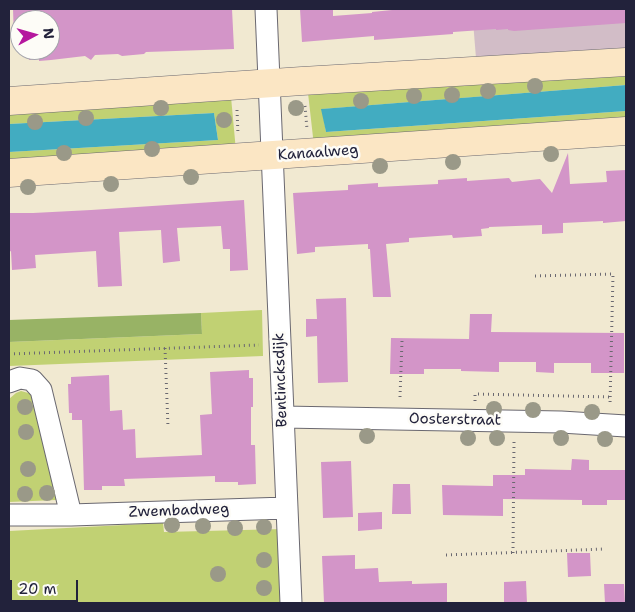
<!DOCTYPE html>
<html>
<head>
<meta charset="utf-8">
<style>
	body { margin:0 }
	#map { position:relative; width:635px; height:612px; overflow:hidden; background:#f1e9d1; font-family:"Shantell Sans",sans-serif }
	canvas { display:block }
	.frame { position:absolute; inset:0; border:10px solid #22223b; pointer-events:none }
	.north { position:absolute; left:10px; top:10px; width:50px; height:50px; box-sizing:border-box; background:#fdfcf7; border:1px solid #a5a5ac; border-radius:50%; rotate:84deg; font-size:14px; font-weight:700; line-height:20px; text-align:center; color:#22223b }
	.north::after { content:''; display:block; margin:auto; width:18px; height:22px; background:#b5179e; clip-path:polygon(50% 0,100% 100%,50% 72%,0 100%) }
	.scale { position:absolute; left:10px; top:580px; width:68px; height:22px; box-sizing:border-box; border:2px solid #22223b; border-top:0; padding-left:6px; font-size:15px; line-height:18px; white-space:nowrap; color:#22223b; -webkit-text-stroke:4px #fdfcf7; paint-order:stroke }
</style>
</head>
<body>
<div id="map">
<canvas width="635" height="612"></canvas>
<div class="frame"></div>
<div class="north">N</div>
<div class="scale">20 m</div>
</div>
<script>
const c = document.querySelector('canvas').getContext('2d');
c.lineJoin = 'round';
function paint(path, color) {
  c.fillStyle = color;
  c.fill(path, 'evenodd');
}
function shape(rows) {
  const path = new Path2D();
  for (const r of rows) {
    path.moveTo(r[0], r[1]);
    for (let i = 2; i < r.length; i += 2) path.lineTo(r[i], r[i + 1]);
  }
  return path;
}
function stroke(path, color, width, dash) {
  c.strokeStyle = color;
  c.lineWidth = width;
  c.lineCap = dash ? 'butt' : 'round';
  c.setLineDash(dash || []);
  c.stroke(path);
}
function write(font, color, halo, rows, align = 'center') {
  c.font = font + ' "Shantell Sans",sans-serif';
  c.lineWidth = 5;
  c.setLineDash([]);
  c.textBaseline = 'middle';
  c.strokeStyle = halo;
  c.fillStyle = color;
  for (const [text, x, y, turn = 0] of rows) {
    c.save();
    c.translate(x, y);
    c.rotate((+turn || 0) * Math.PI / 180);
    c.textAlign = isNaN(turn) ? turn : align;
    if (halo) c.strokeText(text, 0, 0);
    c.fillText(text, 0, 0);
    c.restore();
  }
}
paint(shape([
	[472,9,626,9,626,49,476,58]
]), '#d2bdc7');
paint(shape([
	[626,70,626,85,322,109,326,132,626,111,626,125,314,146,308,93],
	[231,97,236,151,9,167,9,152,218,140,214,113,9,124,9,111],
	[262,310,263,356,9,366,9,342,202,334,201,313],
	[21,391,32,394,56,486,56,500,9,502,9,399,16,393],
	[163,523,164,532,284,529,286,603,9,603,9,531]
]), '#c1d173');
paint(shape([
	[201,313,202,334,9,342,9,320]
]), '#98b365');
paint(shape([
	[626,85,626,111,326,132,321,109],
	[214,113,218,140,9,152,9,124]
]), '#42acc1');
paint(shape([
	[13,9,232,9,234,49,146,52,144,54,122,56,118,54,95,55,91,60,85,56,51,60,39,61,39,59,29,60,29,50,50,50,50,20,20,20,20,37,14,38],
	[300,9,333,9,333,16,372,13,372,12,392,10,392,9,626,9,626,23,514,31,508,30,508,29,496,30,496,29,453,32,453,34,374,40,374,36,302,42],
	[568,153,570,184,607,182,606,171,626,170,626,221,603,223,603,221,563,223,563,233,542,234,542,225,489,227,489,228,481,229,482,236,453,238,452,235,409,238,409,242,386,244,391,297,373,297,370,249,368,249,368,244,315,247,315,252,297,254,293,193,348,190,348,185,378,183,378,187,438,184,438,180,467,178,467,181,509,178,512,182,540,179,552,193],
	[244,200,248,270,230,271,230,249,223,249,221,226,177,228,180,261,163,263,161,230,119,232,122,286,98,287,96,251,35,255,36,268,12,270,11,251,9,252,9,213,33,213,91,210],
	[346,298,348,382,318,383,317,336,306,337,306,319,317,319,316,299],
	[470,314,492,314,491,332,624,333,624,373,591,373,591,363,554,363,554,373,536,372,536,362,499,362,499,372,461,371,461,369,424,369,424,374,390,374,391,338,469,339],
	[249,370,249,378,253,378,253,407,251,407,251,445,255,445,256,484,238,485,238,482,215,482,215,476,124,479,125,486,102,486,102,490,84,490,82,420,72,420,72,413,69,413,68,384,71,384,71,377,109,375,110,411,122,410,123,430,135,429,136,458,202,455,200,415,212,414,210,372],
	[572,459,589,460,589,470,626,470,626,500,607,500,607,505,582,505,582,500,503,499,503,516,443,515,442,485,493,486,493,475,525,475,525,469,571,470],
	[351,461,353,517,323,518,321,462],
	[393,484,410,484,411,514,392,514],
	[382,512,382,529,358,531,358,513],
	[567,553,590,553,591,576,568,577],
	[355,555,355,569,378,568,379,582,412,581,412,584,447,583,447,603,324,603,322,556],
	[526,581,527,603,504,603,504,582],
	[604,584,624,584,625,603,605,603]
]), '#d395c8');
const street = shape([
	[266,9,291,603],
	[9,382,20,378,32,380,41,390,71,515],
	[283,417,561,422,626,426],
	[9,515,71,515,286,508]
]);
const secondary = shape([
	[9,101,302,81,626,62],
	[9,173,626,131]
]);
stroke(street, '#6a6870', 23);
stroke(secondary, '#6a6870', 29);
stroke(shape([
	[305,106,307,129],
	[237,110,238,134],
	[535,276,613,274,610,405],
	[165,348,168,427],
	[9,354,259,345],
	[400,397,402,341],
	[475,401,475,394,610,397],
	[513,553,514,442],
	[446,555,605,549]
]), '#6a6870', 3, [1, 4]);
stroke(street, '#fff', 21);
stroke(secondary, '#fbe6c4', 28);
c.fillStyle = '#9a9988';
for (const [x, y] of [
	[535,86],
	[488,91],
	[452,95],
	[414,96],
	[361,101],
	[161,108],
	[296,108],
	[86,118],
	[224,120],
	[35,122],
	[152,149],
	[64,153],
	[551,154],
	[453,162],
	[380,166],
	[191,177],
	[111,184],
	[28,187],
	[25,407],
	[494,409],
	[533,410],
	[592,412],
	[26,432],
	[367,436],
	[468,438],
	[497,438],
	[561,438],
	[605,439],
	[28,469],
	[47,493],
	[25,494],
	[172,525],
	[203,526],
	[264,527],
	[235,528],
	[264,560],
	[218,574],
	[264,588]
]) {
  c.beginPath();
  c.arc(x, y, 8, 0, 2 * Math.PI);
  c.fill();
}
write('15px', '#22223b', '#fdfcf7', [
	["Kanaalweg",318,153,-4],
	["Bentincksdijk",281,380,-92],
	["Oosterstraat",455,420,1],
	["Zwembadweg",179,511,-2]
]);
</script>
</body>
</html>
